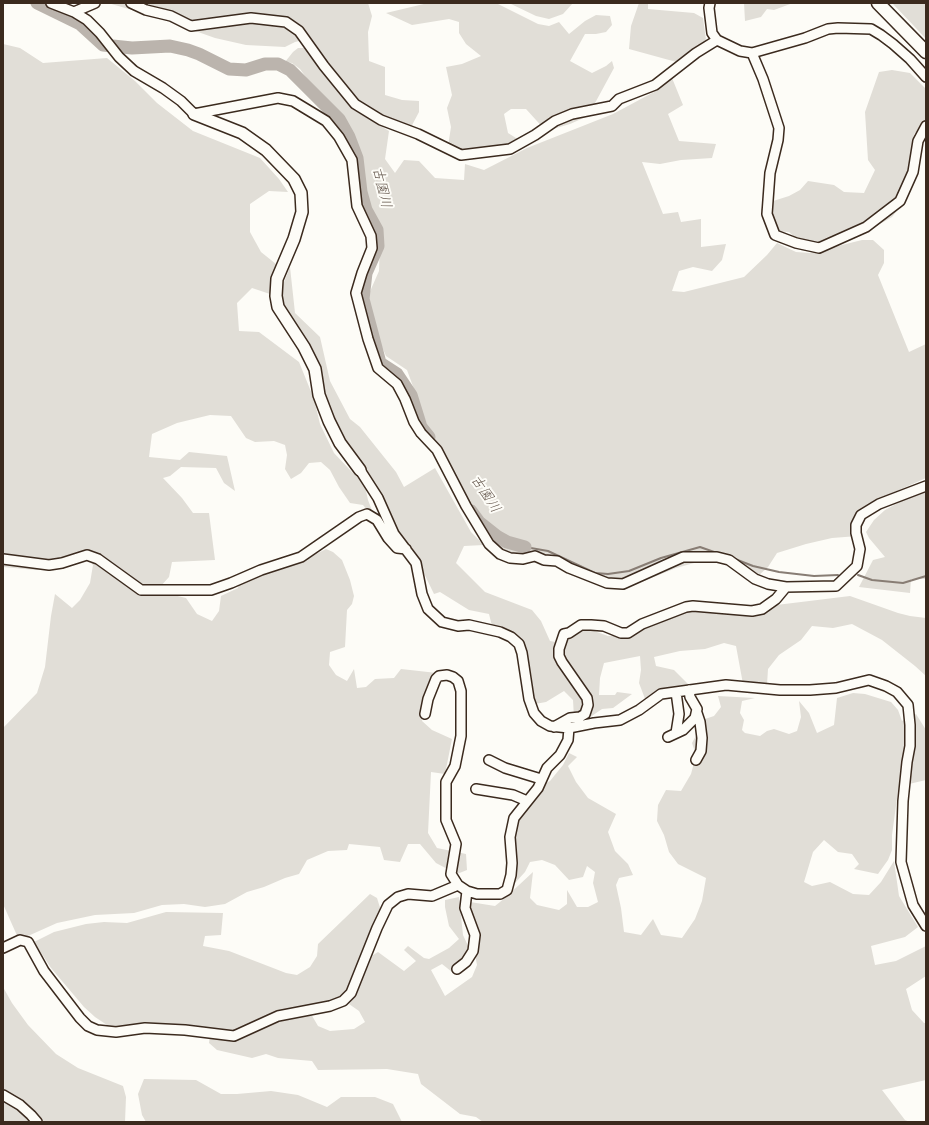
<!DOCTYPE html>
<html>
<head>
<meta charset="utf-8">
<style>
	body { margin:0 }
	#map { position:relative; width:929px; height:1125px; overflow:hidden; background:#fdfcf7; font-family:"Gochi Hand",sans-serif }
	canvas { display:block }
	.frame { position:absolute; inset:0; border:4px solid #3b2a1e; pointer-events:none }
</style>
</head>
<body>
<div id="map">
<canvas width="929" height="1125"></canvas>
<div class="frame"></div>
</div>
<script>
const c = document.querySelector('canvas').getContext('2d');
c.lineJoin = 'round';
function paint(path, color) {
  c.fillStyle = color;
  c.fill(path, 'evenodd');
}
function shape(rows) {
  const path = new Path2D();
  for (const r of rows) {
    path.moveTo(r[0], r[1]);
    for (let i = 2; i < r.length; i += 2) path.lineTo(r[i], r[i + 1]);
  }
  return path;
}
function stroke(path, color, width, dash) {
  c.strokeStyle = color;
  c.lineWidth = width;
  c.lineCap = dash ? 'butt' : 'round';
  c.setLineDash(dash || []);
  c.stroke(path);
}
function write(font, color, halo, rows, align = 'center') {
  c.font = font + ' "Gochi Hand","Klee One",sans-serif';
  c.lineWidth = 4;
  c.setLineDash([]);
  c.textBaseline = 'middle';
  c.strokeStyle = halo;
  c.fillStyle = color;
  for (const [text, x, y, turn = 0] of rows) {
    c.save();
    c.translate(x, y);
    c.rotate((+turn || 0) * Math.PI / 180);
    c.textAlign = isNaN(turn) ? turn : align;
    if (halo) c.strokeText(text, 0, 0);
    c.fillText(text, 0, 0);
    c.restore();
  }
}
paint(shape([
	[108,3,368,3,372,16,368,32,369,61,385,67,385,95,402,100,419,101,419,112,410,129,377,114,351,95,308,39,295,42,285,47,246,45,215,38,156,17],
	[428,3,496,3,538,24,549,26,559,22,569,34,585,21,596,15,610,16,612,25,606,32,596,34,585,34,570,61,592,73,606,66,612,61,614,68,588,116,570,124,546,131,526,109,511,109,504,114,508,133,516,138,529,139,514,148,467,156,448,146,451,127,447,108,452,95,446,67,462,64,481,56,466,44,459,33,459,22,449,19,412,25,386,13],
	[509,3,573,3,563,14,549,19,536,16],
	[639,3,648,3,648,9,694,13,703,18,706,40,680,63,629,49,631,26],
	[744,3,793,3,774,10,767,9,761,17,745,21],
	[892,3,926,3,926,39,914,26],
	[3,44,20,48,43,63,107,58,135,81,157,103,193,131,260,158,279,179,288,192,269,191,250,204,250,232,261,252,276,264,270,294,252,288,237,303,239,331,259,332,299,362,314,399,320,424,334,453,352,472,364,482,368,500,376,521,363,505,350,503,339,487,330,470,321,462,309,463,301,473,291,479,285,469,287,455,285,445,274,441,255,442,246,438,231,416,210,415,177,423,152,434,149,457,180,460,189,452,227,456,235,491,224,483,216,468,181,467,170,476,163,478,182,498,193,513,209,513,215,560,172,562,169,577,160,587,161,592,186,598,197,614,212,621,219,611,221,596,238,588,242,574,251,569,308,558,326,549,333,552,342,560,350,580,354,596,352,604,347,610,345,647,330,652,329,665,336,675,347,681,354,669,357,688,366,687,375,679,394,678,401,669,437,673,428,690,422,721,432,730,452,739,445,774,431,772,428,833,437,848,466,854,467,870,457,874,436,863,420,844,408,844,400,862,384,860,380,847,349,844,347,850,328,851,307,860,299,874,285,878,264,887,247,892,225,904,205,907,184,904,162,905,134,913,95,915,57,923,19,940,3,904,3,728,37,693,45,667,51,616,55,594,72,608,80,600,90,583,93,565,81,551,63,565,36,570,3,567],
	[298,48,309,48,323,70,354,110,389,131,385,159,395,173,404,160,419,161,435,178,464,180,465,164,484,170,527,148,613,114,654,92,672,78,683,105,668,114,679,141,716,144,712,158,681,160,660,164,642,162,663,214,678,212,681,222,701,219,701,247,726,244,722,260,712,271,693,267,679,271,672,291,684,292,744,277,767,255,777,243,796,252,810,253,862,240,873,240,884,250,884,263,878,275,909,352,926,344,926,478,890,494,866,518,858,536,832,538,806,544,777,553,768,567,758,576,726,561,705,560,676,568,639,583,616,585,532,559,501,552,488,538,444,471,407,370,386,356,375,331,368,296,379,271,380,243,361,201,354,153,345,132,300,69,292,63,285,62,293,52],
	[892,70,910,73,926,89,926,124,914,134,910,156,908,186,904,202,892,217,873,228,854,235,805,246,789,232,774,231,766,226,761,209,770,202,789,196,800,190,808,181,834,185,844,192,864,193,875,170,868,160,865,112,879,72],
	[290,267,295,313,320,337,330,381,350,419,360,427,396,472,404,487,435,468,471,532,484,545,464,546,456,563,485,592,532,610,541,621,550,641,561,643,586,628,608,636,622,635,633,624,686,609,752,608,850,596,898,613,910,616,926,618,926,676,915,666,882,640,852,624,833,628,812,626,801,640,779,655,768,669,767,685,743,684,736,646,724,643,705,649,680,651,654,657,656,666,674,670,691,687,647,704,639,683,641,670,640,656,604,663,600,678,599,695,615,695,617,692,632,694,613,708,602,709,583,722,574,718,573,700,564,691,546,702,535,704,531,673,521,644,492,626,489,614,469,610,440,592,434,594,419,563,396,531,337,433,281,303,282,287],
	[926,491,926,579,911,579,910,593,859,587,873,560,885,557,869,538,866,532,874,520,885,510,909,497],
	[853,693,865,694,891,702,898,710,902,721,916,714,926,730,926,780,909,784,898,791,892,835,892,850,888,860,878,874,854,869,859,864,852,854,838,852,824,840,813,852,804,882,812,886,830,882,853,894,869,895,881,882,894,861,899,896,918,927,905,937,871,946,875,965,896,961,926,946,926,976,906,989,912,1010,924,1023,926,1023,926,1080,882,1090,905,1120,910,1122,483,1122,476,1117,460,1114,421,1084,418,1074,387,1069,318,1070,312,1061,278,1058,266,1054,252,1058,217,1050,209,1043,210,1035,110,1027,95,1017,84,1007,51,968,34,942,54,932,86,924,104,922,127,923,166,912,223,913,221,935,205,936,203,946,229,951,286,973,297,975,310,967,317,956,318,944,370,894,377,898,382,914,345,997,311,1014,318,1026,330,1031,354,1029,365,1022,359,1011,349,1004,355,996,373,955,378,952,404,971,416,961,404,950,408,946,424,958,429,959,449,948,459,939,449,926,445,907,445,900,459,897,463,935,469,948,468,958,460,970,452,972,442,964,431,970,445,996,472,977,477,965,467,911,470,902,495,906,505,898,533,872,530,898,537,905,559,910,567,904,567,890,577,907,588,907,598,902,593,883,595,872,587,866,583,877,569,880,555,865,542,860,530,862,525,872,515,883,506,872,516,817,531,791,550,781,563,765,569,753,577,757,568,766,576,782,588,798,616,814,608,832,615,851,628,864,633,875,619,878,616,885,621,908,624,932,641,935,653,919,661,935,682,938,695,919,702,901,706,878,678,864,669,852,664,835,657,821,658,805,666,790,681,791,691,774,696,755,692,743,705,719,714,716,721,707,718,696,755,698,742,701,740,713,744,720,742,730,745,733,760,736,767,731,774,729,789,734,797,731,801,717,799,701,809,713,817,733,834,725,837,698],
	[3,987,12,1003,28,1025,56,1054,78,1068,123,1086,126,1097,125,1122,3,1122],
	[144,1079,196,1080,221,1094,237,1094,271,1091,298,1095,327,1107,341,1097,375,1097,393,1104,402,1122,146,1122,142,1115,138,1094]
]), '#e1ded7');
stroke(shape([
	[525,547,548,551,595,573,608,574,629,571,661,558,700,547,717,553],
	[735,559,753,566,779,572,814,576,838,575],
	[858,575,872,580,903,583,926,576]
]), '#887d74', 2);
stroke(shape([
	[37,3,80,24,103,45,132,48,170,46,188,50,199,54,229,69,246,70,265,64,278,64,290,70,339,119,349,137,357,158,361,192,366,210,377,230,378,246,366,273,363,299,380,363,397,374,411,395,421,427,429,437],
	[471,511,479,522,498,537,507,542,525,547]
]), '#bbb4ad', 13);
const minor = shape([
	[51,3,74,12,87,20,100,33,119,57,134,71,163,88,181,101,194,114,278,98,293,101,326,121,339,137,352,160,357,206,371,236,372,248,362,273,356,293,368,339,378,368,397,384,405,399,414,422,421,433,437,450,466,506,489,544,500,554,510,558,523,559,535,556,544,560,557,561,569,568,607,583,623,584,683,557,717,557,729,560,755,579,768,584,786,587],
	[131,3,146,10,171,16,191,26,251,18,286,22,299,31,324,66,355,104,381,120,418,134,461,155,510,149,535,135,555,121,572,114,612,106,619,99,655,85,696,53,717,40],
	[710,3,709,8,712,33,717,40,740,51,752,53,805,38,828,29,838,28,871,29,881,35,893,44,910,59,926,77],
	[74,12,95,3],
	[752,53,763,79,779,128,778,140,770,173,767,214,775,235,796,243,819,248,866,227,900,201,913,172,918,141,926,126],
	[360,470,378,498,394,534,416,563,422,594,428,609,442,622,458,626,469,625,500,632,511,637,519,644,522,653,529,699,534,713,541,721,550,726,569,728,594,723,620,720,639,710,661,694,726,685,780,690,810,690,836,688,869,680,886,686,897,692,908,705,910,725,910,746,907,762,903,801,901,862,913,905,926,926],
	[3,559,49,565,62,563,87,555,98,559,141,590,211,590,231,583,261,570,301,557,359,517,367,514,377,520,388,538,397,548,406,549],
	[676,692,679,714,676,733],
	[425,714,428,699,436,679,439,676,447,675,453,677,458,681,461,691,461,736,455,766,446,782,446,820,456,844,451,874,458,885],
	[554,727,570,718,580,717,585,714,588,705,587,698,562,662,559,656,559,649,564,634,569,633,581,625,591,625,604,626,621,633,628,633,642,624,686,607,693,606,752,611,762,609,776,599,786,587,836,586,857,566,860,549,856,533,856,525,861,515,879,504,926,486],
	[668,737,683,730,695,718,697,709,690,697,689,690],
	[489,760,505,768,541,779],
	[696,760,701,751,702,738,700,722,697,713],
	[476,789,513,795,527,801],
	[3,948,20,940,28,942,44,971,80,1018,88,1026,97,1030,116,1032,145,1028,185,1030,234,1036,278,1016,330,1006,343,1001,351,993,377,928,388,905,398,897,408,894,432,896,458,885,467,891,477,894,500,894,507,890,511,875,512,863,510,837,514,818,538,788,547,768,560,755,568,740,569,728],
	[457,969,466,962,473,951,475,935,465,908,467,891],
	[3,1095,20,1105,31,1115,37,1122]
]);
const tertiary = shape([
	[194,114,242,133,266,150,294,179,301,193,302,212,294,239,277,279,276,296,278,307,304,347,315,369,319,395,329,421,340,443,360,470]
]);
const secondary = shape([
	[878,3,926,52]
]);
stroke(minor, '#3b2a1e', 12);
stroke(tertiary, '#3b2a1e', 14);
stroke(secondary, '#3b2a1e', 15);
stroke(minor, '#fdfcf7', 9);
stroke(tertiary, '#fdfcf7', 11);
stroke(secondary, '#fdfcf7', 12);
write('italic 14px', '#615349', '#fdfcf7', [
	["古園川",380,188,77],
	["古園川",484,495,57]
]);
</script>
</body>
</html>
